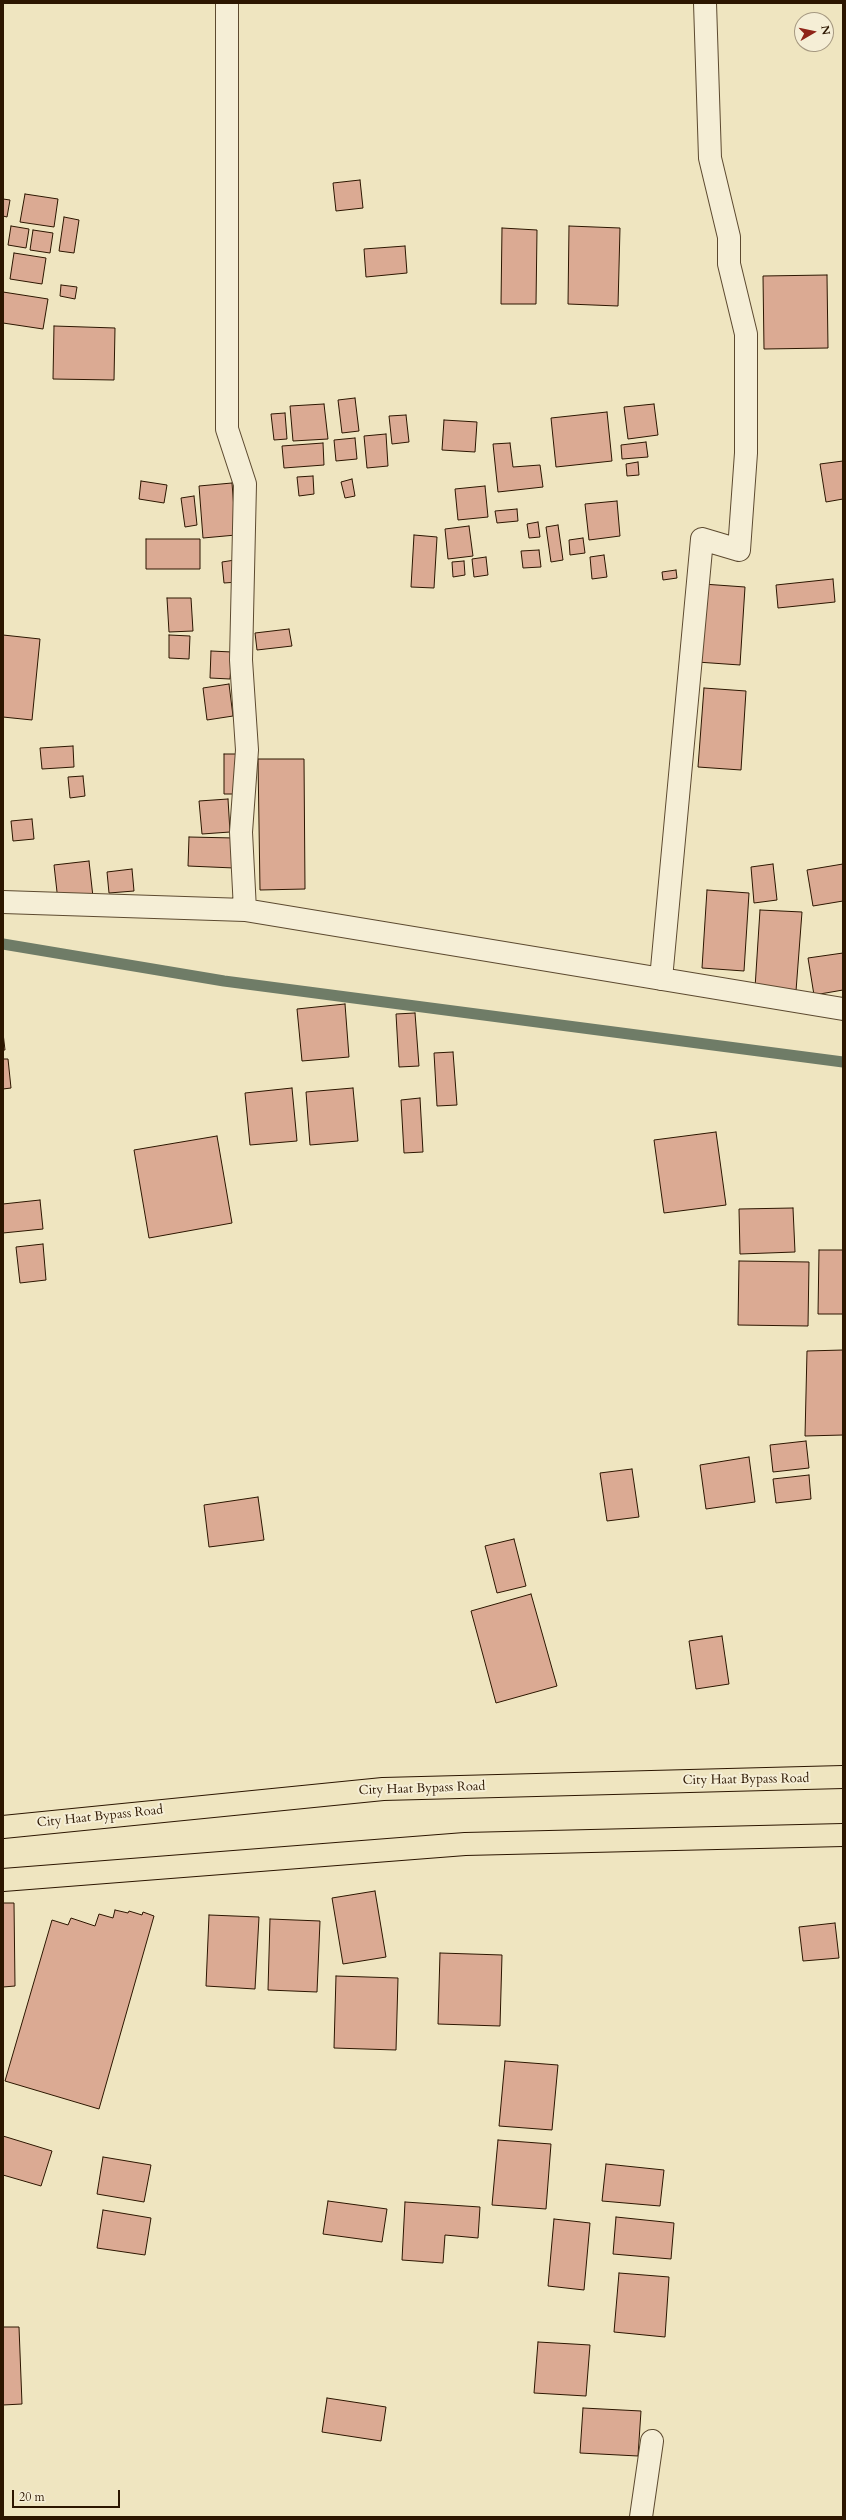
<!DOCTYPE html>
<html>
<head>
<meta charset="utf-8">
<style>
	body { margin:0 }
	#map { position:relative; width:846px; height:2520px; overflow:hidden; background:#efe5c0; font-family:Cardo,serif }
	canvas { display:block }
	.frame { position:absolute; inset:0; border:4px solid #2c1600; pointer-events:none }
	.north { position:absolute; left:794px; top:12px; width:40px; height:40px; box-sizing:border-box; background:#f5eed6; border:1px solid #a59880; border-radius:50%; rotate:81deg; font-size:11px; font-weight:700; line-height:16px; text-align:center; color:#2c1600 }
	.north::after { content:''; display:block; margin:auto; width:14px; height:18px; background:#8f2418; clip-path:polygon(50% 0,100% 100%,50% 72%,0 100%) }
	.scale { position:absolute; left:12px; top:2490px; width:108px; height:18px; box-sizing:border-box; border:2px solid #2c1600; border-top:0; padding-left:5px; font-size:12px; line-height:14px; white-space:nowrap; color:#2c1600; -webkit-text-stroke:3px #f5eed6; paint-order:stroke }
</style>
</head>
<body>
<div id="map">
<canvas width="846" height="2520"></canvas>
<div class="frame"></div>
<div class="north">N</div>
<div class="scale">20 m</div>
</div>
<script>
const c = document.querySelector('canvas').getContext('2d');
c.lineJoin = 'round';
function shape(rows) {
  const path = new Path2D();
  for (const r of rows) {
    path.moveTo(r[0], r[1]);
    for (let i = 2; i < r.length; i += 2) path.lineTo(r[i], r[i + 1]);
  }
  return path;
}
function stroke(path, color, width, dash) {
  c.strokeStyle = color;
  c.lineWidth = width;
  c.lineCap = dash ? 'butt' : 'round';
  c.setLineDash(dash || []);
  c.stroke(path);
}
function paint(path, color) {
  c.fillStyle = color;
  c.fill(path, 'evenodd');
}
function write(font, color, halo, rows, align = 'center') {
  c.font = font + ' Cardo,serif';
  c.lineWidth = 4;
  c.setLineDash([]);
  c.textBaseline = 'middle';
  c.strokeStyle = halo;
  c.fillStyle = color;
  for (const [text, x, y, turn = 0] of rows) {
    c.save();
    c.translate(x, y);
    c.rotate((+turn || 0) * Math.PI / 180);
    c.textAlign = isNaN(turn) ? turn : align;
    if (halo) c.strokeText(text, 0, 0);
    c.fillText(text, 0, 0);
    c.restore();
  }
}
stroke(shape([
	[3,944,224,981,843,1062]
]), '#6f7c67', 11);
const building = shape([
	[360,180,363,208,336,211,333,183,360,180],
	[25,194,58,199,54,227,20,222,25,194],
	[3,199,10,200,7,217,3,216,3,199],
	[64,217,79,220,74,253,59,251,64,217],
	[11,226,29,229,26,248,8,245,11,226],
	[569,226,620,228,618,306,568,304,569,226],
	[502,228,537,230,536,304,501,304,502,228],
	[33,230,53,233,50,253,30,250,33,230],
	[405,246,407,273,366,277,364,249,405,246],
	[14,253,46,258,42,284,10,279,14,253],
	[827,275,828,348,764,349,763,276,827,275],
	[61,285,77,287,75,299,60,296,61,285],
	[3,292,48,299,43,329,3,323,3,292],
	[54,326,115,328,114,380,53,379,54,326],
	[355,398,359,431,342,433,338,400,355,398],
	[324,404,328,439,293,441,290,406,324,404],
	[654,404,658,435,628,439,624,407,654,404],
	[607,412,612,461,556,467,551,418,607,412],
	[285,413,287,439,274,440,271,414,285,413],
	[406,415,409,442,392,444,389,416,406,415],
	[444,420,477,422,475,452,442,450,444,420],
	[386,434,388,466,367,468,364,436,386,434],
	[355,438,357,459,336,461,334,440,355,438],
	[646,442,648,457,622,459,621,445,646,442],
	[323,443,324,465,284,468,282,446,323,443],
	[510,443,513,467,540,465,543,487,498,492,493,444,510,443],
	[843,461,843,499,826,502,820,464,843,461],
	[638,462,639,475,627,476,626,464,638,462],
	[313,476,314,494,299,496,297,477,313,476],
	[352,479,355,496,345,498,341,482,352,479],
	[141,481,167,485,164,503,139,499,141,481],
	[232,483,236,535,203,538,199,486,232,483],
	[485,486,488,517,458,520,455,489,485,486],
	[194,496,197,525,185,527,181,498,194,496],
	[617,501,620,536,589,540,585,504,617,501],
	[517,509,518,521,497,523,495,511,517,509],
	[538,522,540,537,529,538,527,524,538,522],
	[558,525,563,560,551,562,546,527,558,525],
	[469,526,473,556,448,559,445,529,469,526],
	[414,535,437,537,434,588,411,587,414,535],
	[583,538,585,553,570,555,569,540,583,538],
	[146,539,200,539,200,569,146,569,146,539],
	[539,550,541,567,523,568,521,551,539,550],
	[604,555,607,577,592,579,590,557,604,555],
	[486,557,488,575,474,577,472,559,486,557],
	[235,560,238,582,224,583,222,562,235,560],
	[464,561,465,575,453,577,452,562,464,561],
	[676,570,677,578,663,580,662,572,676,570],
	[833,579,835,602,778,608,776,585,833,579],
	[703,584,745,587,740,665,697,662,703,584],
	[167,598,191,598,193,631,169,632,167,598],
	[289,629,292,646,257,650,255,633,289,629],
	[3,635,40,639,32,720,3,717,3,635],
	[169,635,190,636,189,659,169,658,169,635],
	[211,651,232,652,230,679,210,678,211,651],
	[229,684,233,716,207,720,203,688,229,684],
	[704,688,746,691,741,770,698,767,704,688],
	[73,746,74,767,42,769,40,748,73,746],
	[224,754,238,754,239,794,224,794,224,754],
	[258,759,304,759,305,889,260,890,258,759],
	[83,776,85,796,70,798,68,777,83,776],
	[228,799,230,832,202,834,199,801,228,799],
	[32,819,34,839,13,841,11,821,32,819],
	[189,837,234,838,234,868,188,866,189,837],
	[89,861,93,897,58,901,54,865,89,861],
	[773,864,777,900,754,903,751,867,773,864],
	[843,864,843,901,813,906,807,870,843,864],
	[132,869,134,891,109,893,107,872,132,869],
	[707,890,749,893,744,971,702,968,707,890],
	[760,910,802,912,796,991,755,988,760,910],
	[843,953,843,990,814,995,808,958,843,953],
	[345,1004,349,1057,302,1061,297,1009,345,1004],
	[415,1013,419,1066,399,1067,396,1014,415,1013],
	[3,1033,5,1050,3,1050,3,1033],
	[453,1052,457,1105,437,1106,434,1053,453,1052],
	[3,1059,8,1059,11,1088,3,1089,3,1059],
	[292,1088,297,1141,250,1145,245,1093,292,1088],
	[353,1088,358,1141,310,1145,306,1092,353,1088],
	[420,1098,423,1152,404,1153,401,1100,420,1098],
	[716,1132,726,1205,664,1213,654,1140,716,1132],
	[217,1136,232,1223,149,1238,134,1150,217,1136],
	[40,1200,43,1229,3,1233,3,1204,40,1200],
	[793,1208,795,1252,740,1254,739,1209,793,1208],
	[43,1244,46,1280,20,1283,16,1247,43,1244],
	[819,1250,843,1250,843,1314,818,1314,819,1250],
	[739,1261,809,1262,808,1326,738,1325,739,1261],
	[843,1350,843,1435,805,1436,807,1351,843,1350],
	[806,1441,809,1468,773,1472,770,1445,806,1441],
	[749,1457,755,1502,706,1509,700,1465,749,1457],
	[632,1469,639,1517,607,1521,600,1473,632,1469],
	[809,1475,811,1499,776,1503,773,1479,809,1475],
	[258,1497,264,1540,209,1547,204,1505,258,1497],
	[514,1539,526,1586,497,1593,485,1546,514,1539],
	[531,1594,557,1686,496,1703,471,1611,531,1594],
	[722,1636,729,1684,696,1689,689,1641,722,1636],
	[375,1891,386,1957,343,1964,332,1898,375,1891],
	[3,1903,14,1903,15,1986,3,1987,3,1903],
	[115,1910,128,1913,129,1911,142,1915,143,1912,154,1916,99,2109,5,2081,52,1920,68,1925,71,1918,95,1926,99,1914,113,1918,115,1910],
	[209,1915,259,1917,255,1989,206,1986,209,1915],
	[270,1919,320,1921,317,1992,268,1990,270,1919],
	[835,1923,839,1958,803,1961,799,1927,835,1923],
	[440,1953,502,1955,500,2026,438,2024,440,1953],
	[336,1976,398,1978,396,2050,334,2048,336,1976],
	[505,2061,558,2065,552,2130,499,2126,505,2061],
	[3,2136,52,2151,41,2186,3,2175,3,2136],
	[498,2140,551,2144,546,2209,492,2205,498,2140],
	[103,2157,151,2165,144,2202,97,2194,103,2157],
	[606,2164,664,2170,660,2206,602,2201,606,2164],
	[328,2201,387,2209,382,2242,323,2234,328,2201],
	[405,2202,480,2207,478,2238,445,2235,443,2263,402,2260,405,2202],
	[103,2210,151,2218,145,2255,97,2248,103,2210],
	[616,2217,674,2223,671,2259,613,2254,616,2217],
	[554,2219,590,2223,584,2290,548,2286,554,2219],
	[619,2273,669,2277,665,2337,614,2332,619,2273],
	[3,2327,19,2327,22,2404,3,2405,3,2327],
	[538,2342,590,2345,586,2396,534,2393,538,2342],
	[327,2398,386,2407,381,2441,322,2432,327,2398],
	[583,2408,641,2411,638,2456,580,2453,583,2408]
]);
paint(building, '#dbaa93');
stroke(building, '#2c1600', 1);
const minor = shape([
	[227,3,227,429,245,484,241,660,247,750,241,832,245,910],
	[3,902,245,910,843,1009],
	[661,979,702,539,739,550,746,453,746,334,729,264,729,237,710,158,705,3],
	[641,2517,652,2441]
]);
const major = shape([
	[3,1827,383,1789,843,1777],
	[3,1880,465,1844,843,1835]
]);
stroke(minor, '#5d4a30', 24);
stroke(major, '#2c1600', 24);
stroke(minor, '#f5eed6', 22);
stroke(major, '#efe5c0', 22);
write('13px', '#2c1600', '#f5eed6', [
	["City Haat Bypass Road",746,1780,-1],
	["City Haat Bypass Road",422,1789,-2],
	["City Haat Bypass Road",100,1817,-6]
]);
</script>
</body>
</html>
